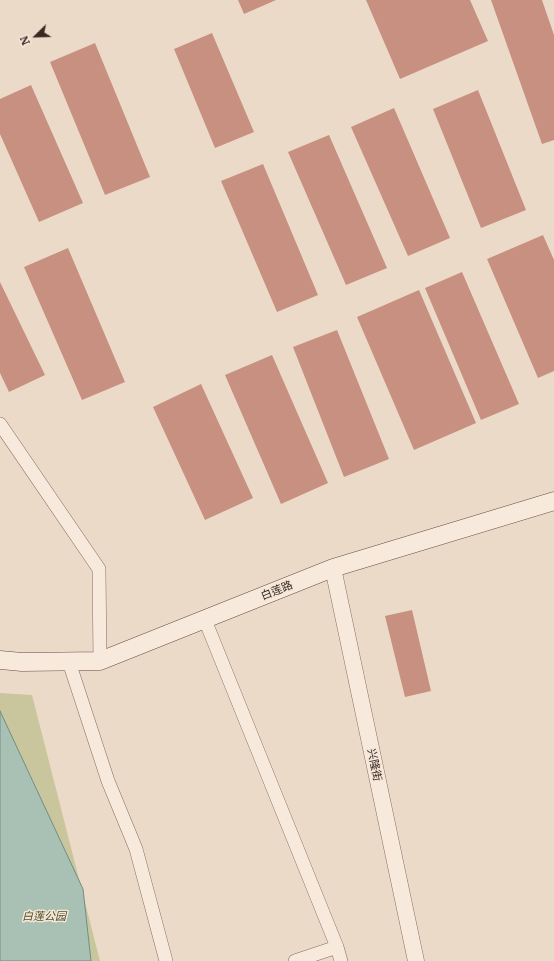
<!DOCTYPE html>
<html>
<head>
<meta charset="utf-8">
<style>
	body { margin:0 }
	#map { position:relative; width:554px; height:961px; overflow:hidden; background:#ecdac9; font-family:Merriweather,serif }
	canvas { display:block }
	.north { position:absolute; left:16px; top:16px; width:40px; height:40px; -webkit-text-stroke:3px #f4e6d8; paint-order:stroke; rotate:247deg; font-size:11px; font-weight:700; line-height:16px; text-align:center; color:#382821 }
	.north::after { content:''; display:block; margin:auto; width:14px; height:18px; background:#382821; clip-path:polygon(50% 0,100% 100%,50% 72%,0 100%) }
</style>
</head>
<body>
<div id="map">
<canvas width="554" height="961"></canvas>
<div class="north">N</div>
</div>
<script>
const c = document.querySelector('canvas').getContext('2d');
c.lineJoin = 'round';
function paint(path, color) {
  c.fillStyle = color;
  c.fill(path, 'evenodd');
}
function shape(rows) {
  const path = new Path2D();
  for (const r of rows) {
    path.moveTo(r[0], r[1]);
    for (let i = 2; i < r.length; i += 2) path.lineTo(r[i], r[i + 1]);
  }
  return path;
}
function stroke(path, color, width, dash) {
  c.strokeStyle = color;
  c.lineWidth = width;
  c.lineCap = dash ? 'butt' : 'round';
  c.setLineDash(dash || []);
  c.stroke(path);
}
function write(font, color, halo, rows, align = 'center') {
  c.font = font + ' Merriweather,"Noto Sans SC",serif';
  c.lineWidth = 3;
  c.setLineDash([]);
  c.textBaseline = 'middle';
  c.strokeStyle = halo;
  c.fillStyle = color;
  for (const [text, x, y, turn = 0] of rows) {
    c.save();
    c.translate(x, y);
    c.rotate((+turn || 0) * Math.PI / 180);
    c.textAlign = isNaN(turn) ? turn : align;
    if (halo) c.strokeText(text, 0, 0);
    c.fillText(text, 0, 0);
    c.restore();
  }
}
paint(shape([
	[0,693,32,695,100,961,0,961]
]), '#c9c69d');
const water = shape([
	[0,711,83,889,91,961,0,961,0,711]
]);
paint(water, '#a9c0b5');
stroke(water, '#708e81', 1);
paint(shape([
	[238,0,276,0,244,14],
	[366,0,470,0,488,41,400,79],
	[491,0,542,0,554,35,554,140,542,144],
	[212,33,254,132,215,148,174,49],
	[95,43,150,177,105,195,50,62],
	[31,85,83,203,39,222,0,134,0,99],
	[478,90,526,210,481,228,433,109],
	[394,108,450,238,408,256,351,127],
	[329,135,387,268,346,285,288,152],
	[263,164,318,295,277,312,221,181],
	[543,235,554,260,554,371,538,378,487,259],
	[68,248,125,382,82,400,24,267],
	[462,272,519,404,481,420,425,288],
	[0,282,45,375,9,392,0,373],
	[419,290,476,423,414,450,357,317],
	[337,330,389,459,344,477,293,347],
	[272,355,328,483,281,504,225,375],
	[201,384,253,498,205,520,153,407],
	[412,610,431,691,405,697,385,616]
]), '#c79081');
const minor = shape([
	[0,424,99,569,100,661],
	[205,620,337,947,341,961],
	[69,662,108,781,136,849,166,961],
	[295,961,337,947]
]);
const tertiary = shape([
	[333,568,416,961]
]);
const secondary = shape([
	[0,660,22,662,100,661,333,568,554,501]
]);
stroke(minor, '#876c5f', 14);
stroke(tertiary, '#876c5f', 17);
stroke(secondary, '#694d42', 19);
stroke(minor, '#f7e9dc', 13);
stroke(tertiary, '#f7e9dc', 16);
stroke(secondary, '#f7e9dc', 18);
write('11px', '#382821', '#f4e6d8', [
	["白莲路",277,591,-22],
	["兴隆街",374,765,78]
]);
write('italic 11px', '#515329', '#f4e6d8', [
	["白莲公园",44,917]
]);
</script>
</body>
</html>
